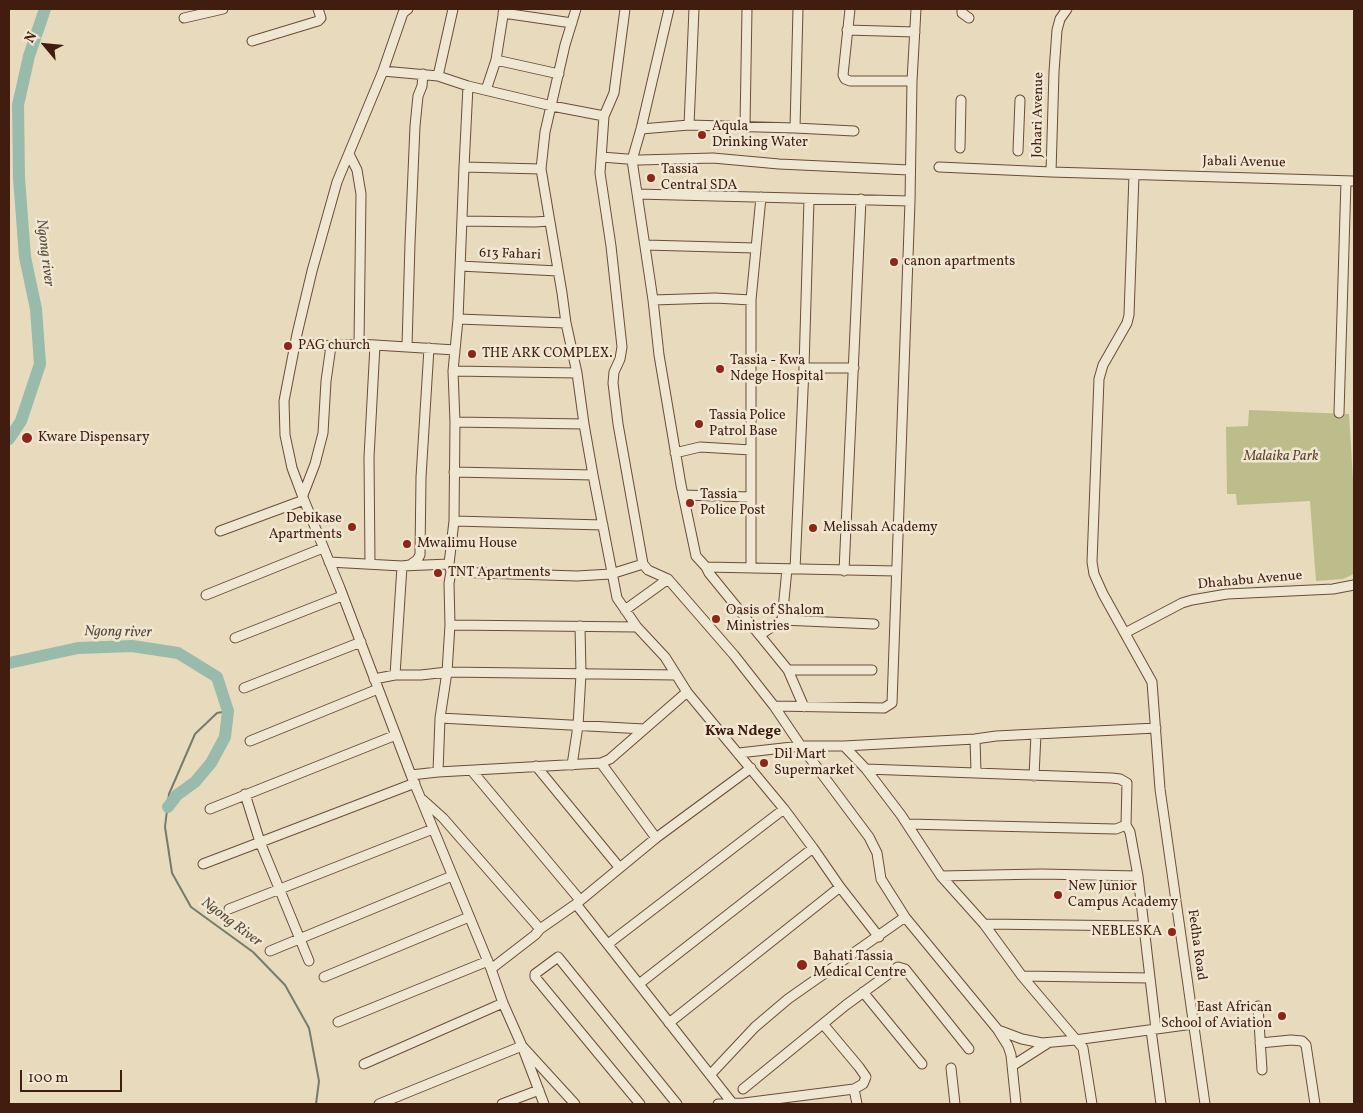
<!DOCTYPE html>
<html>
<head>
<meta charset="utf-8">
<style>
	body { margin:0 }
	#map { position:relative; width:1363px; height:1113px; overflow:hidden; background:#e8dabc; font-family:Vollkorn,serif }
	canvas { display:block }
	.frame { position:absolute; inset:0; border:10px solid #401d0e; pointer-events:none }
	.north { position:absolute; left:20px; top:20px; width:50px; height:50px; -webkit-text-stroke:4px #f0e7d3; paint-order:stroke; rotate:298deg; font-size:14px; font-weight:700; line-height:20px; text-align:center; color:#401d0e }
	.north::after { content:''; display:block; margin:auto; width:18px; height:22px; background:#401d0e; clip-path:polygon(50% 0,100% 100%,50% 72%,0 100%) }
	.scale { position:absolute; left:20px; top:1070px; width:102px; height:22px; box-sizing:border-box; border:2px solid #401d0e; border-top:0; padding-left:6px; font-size:15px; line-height:18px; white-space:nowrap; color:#401d0e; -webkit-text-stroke:4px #f0e7d3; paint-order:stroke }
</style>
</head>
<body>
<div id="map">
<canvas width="1363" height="1113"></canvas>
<div class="frame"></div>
<div class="north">N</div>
<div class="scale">100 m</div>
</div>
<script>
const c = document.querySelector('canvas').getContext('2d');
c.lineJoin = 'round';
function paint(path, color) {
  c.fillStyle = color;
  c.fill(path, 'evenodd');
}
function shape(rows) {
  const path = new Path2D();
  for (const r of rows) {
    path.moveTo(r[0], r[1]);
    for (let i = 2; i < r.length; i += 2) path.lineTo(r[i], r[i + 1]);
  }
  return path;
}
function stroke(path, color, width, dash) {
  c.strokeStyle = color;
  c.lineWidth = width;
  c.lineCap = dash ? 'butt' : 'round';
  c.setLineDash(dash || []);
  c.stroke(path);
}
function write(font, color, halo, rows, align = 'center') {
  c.font = font + ' Vollkorn,serif';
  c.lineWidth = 5;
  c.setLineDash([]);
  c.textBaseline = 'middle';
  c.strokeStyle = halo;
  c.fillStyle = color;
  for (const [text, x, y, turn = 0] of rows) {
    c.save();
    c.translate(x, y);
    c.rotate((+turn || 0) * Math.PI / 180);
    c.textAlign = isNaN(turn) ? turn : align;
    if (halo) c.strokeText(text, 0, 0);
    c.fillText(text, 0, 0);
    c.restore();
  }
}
paint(shape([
	[1249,410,1349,414,1354,495,1354,574,1343,579,1316,581,1310,501,1237,505,1236,494,1227,494,1226,427,1248,426]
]), '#bdbd8c');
stroke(shape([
	[228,711,217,713,195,734,169,794,165,827,172,873,191,907,253,952,285,985,309,1028,319,1081,316,1104]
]), '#757c6d', 2);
stroke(shape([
	[9,439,21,421,40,364,36,309,25,257,19,178,18,105,29,56,45,9],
	[9,663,78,648,132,646,178,653,217,677,228,711,225,737,211,763,195,782,177,795,168,807]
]), '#98bbac', 12);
const minor = shape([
	[408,9,403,13,383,71,337,182,312,271,297,334,284,401,285,435,292,468,304,500,340,588,411,775,491,969,503,1003,522,1046,575,1104],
	[576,9,565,45,545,132,541,169,562,293,566,323,577,373,584,424,593,475,617,598,637,627,665,657,687,692,784,809,813,848,840,887,879,937],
	[625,9,614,93,604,116,600,173,611,246,622,347,620,359,614,372,613,383,618,424,643,564,648,570,668,579,734,655,774,706,801,746,869,837,877,853,881,879,905,917,998,1030,1008,1046,1011,1055,1016,1104],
	[669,9,641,129,632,160,653,300,659,355,681,485,696,556,706,567,709,573,788,670,804,707],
	[962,9,962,13,969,18],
	[1067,9,1060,19,1057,30,1054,72,1051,172,1354,181],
	[503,13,572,23],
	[184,18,223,9],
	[847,30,915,32],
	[252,41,318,21,321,18,318,9],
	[496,60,559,74],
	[383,71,438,76,468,86,552,106,604,116],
	[438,76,453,9],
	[912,81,916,9],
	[486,90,496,60,504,9],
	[689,125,694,9],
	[745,126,747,9],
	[795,128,854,131],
	[641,129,689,125,795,128,798,9],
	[960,148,961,100],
	[1018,151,1020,100],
	[349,154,357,170,361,194,359,344],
	[601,157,640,160,713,158,779,164,909,170],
	[464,167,468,86],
	[939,167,1051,172],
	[1134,175,1129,315,1127,323,1103,365,1099,379,1092,562,1094,574,1103,594,1152,682,1160,789,1205,1104],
	[637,194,910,201],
	[462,221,535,222,549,221],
	[645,245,755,248],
	[460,266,558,271],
	[653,300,715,298,751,300],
	[458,319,566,323],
	[295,343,331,346],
	[407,346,410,243,415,126,418,96,422,86,423,74],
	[804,368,854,368],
	[453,371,577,373],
	[1339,413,1346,181],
	[455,422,584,424],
	[675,453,700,447,751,450],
	[454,472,593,475],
	[303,495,315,464,323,433,326,381,331,346,359,344,455,350],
	[683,495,750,497],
	[454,521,603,525],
	[220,531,304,500],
	[329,562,402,566,410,565,417,560,420,555,421,477,429,348],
	[370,564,369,457,375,345],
	[706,567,896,571],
	[751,568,751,300,761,197],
	[795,569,804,368,809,199],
	[844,571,861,199],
	[451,572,577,576,611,574,643,564],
	[206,595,323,548],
	[625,610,668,579],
	[782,620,874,624],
	[450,625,637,627],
	[1125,633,1182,603,1192,600,1227,594,1333,589,1354,585],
	[760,635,782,620,787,569],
	[235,638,342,596],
	[788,670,872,670],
	[395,675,402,566,449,564],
	[374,679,395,675,421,675,447,672,676,675],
	[244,688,361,642],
	[774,706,884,708,892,703,910,201,912,81,850,81,845,79,843,75,850,9],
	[440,718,644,729],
	[975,739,976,772],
	[250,741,378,689],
	[844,746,866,769,901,815,941,876,984,924,1022,976,1083,1048,1092,1104],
	[739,753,801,746,844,746,975,739,996,736,1156,728],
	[601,763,656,838],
	[572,765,578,726,581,674,580,626],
	[536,766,619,867],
	[866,769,1112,778,1120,779,1127,783,1126,825,1116,829,907,824],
	[472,771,580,900],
	[438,772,440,718,447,672,450,625,449,583,451,572,449,564,454,521,455,422,453,371,458,319,464,167,541,169],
	[411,775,438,772,601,763,610,759,687,692],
	[1034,776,1036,734],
	[245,794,260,842,309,961],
	[423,800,443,818,540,929],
	[210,809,396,735],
	[1126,825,1130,832,1138,876],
	[203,864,415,783],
	[941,876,1041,874,1138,876,1156,1029],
	[576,904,733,1104],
	[229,909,433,829],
	[984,924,1145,926],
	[608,944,784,809],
	[270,951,452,876],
	[491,969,535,935,540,929,576,904,656,838,751,768],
	[1022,976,1150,978],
	[324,977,469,917],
	[639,984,813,848],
	[863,992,922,1064],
	[1258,1006,1262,1070],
	[338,1022,488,961],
	[669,1023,840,887],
	[998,1030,1022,1039,1042,1043,1075,1040,1193,1024],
	[1151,1030,1161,1104],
	[1260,1043,1291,1040,1302,1041,1306,1045,1315,1104],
	[364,1064,503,1003],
	[1012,1066,1048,1043],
	[951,1068,955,1104],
	[710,1075,755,1027,788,999,905,917],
	[743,1089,846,1005,898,967,905,969,969,1049],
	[854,1089,857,1104],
	[379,1104,522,1046,544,1104],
	[502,1104,539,1090],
	[640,1104,535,977,535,974,558,957,677,1104],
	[718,1104,744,1103,854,1089,863,1084,866,1077,859,1067,823,1024]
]);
stroke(minor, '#6a4c3a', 11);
stroke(minor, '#f0e7d3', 9);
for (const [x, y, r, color] of [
	[702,135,5,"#8f2418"],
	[651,178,5,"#8f2418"],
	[894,262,5,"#8f2418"],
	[288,346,5,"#8f2418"],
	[472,354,5,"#8f2418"],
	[720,369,5,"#8f2418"],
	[699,424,5,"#8f2418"],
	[27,438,6,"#8f2418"],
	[690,503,5,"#8f2418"],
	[352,527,5,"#8f2418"],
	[813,528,5,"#8f2418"],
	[407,544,5,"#8f2418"],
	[438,573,5,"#8f2418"],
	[716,619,5,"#8f2418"],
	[764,763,5,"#8f2418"],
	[1058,895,5,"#8f2418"],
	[1172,932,5,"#8f2418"],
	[802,965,6,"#8f2418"],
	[1282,1016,5,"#8f2418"]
]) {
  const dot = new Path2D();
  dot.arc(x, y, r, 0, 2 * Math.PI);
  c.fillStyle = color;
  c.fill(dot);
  stroke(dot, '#f0e7d3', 2);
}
write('14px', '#401d0e', '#f0e7d3', [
	["Johari Avenue",1039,115,-89],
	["Jabali Avenue",1244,163,1],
	["613 Fahari",510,255,2],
	["Dhahabu Avenue",1250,581,-5],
	["Fedha Road",1196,945,82]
]);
write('14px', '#401d0e', '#f0e7d3', [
	["Aqula",712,127],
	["Drinking Water",712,143],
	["Tassia",661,170],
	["Central SDA",661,186],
	["canon apartments",904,262],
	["PAG church",298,346],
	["THE ARK COMPLEX.",482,354],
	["Tassia - Kwa",730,361],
	["Ndege Hospital",730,377],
	["Tassia Police",709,416],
	["Patrol Base",709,432],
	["Kware Dispensary",38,438],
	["Tassia",700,495],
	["Police Post",700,511],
	["Debikase",342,519,"right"],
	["Apartments",342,535,"right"],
	["Melissah Academy",823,528],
	["Mwalimu House",417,544],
	["TNT Apartments",448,573],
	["Oasis of Shalom",726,611],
	["Ministries",726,627],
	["Dil Mart",774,755],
	["Supermarket",774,771],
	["New Junior",1068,887],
	["Campus Academy",1068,903],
	["NEBLESKA",1162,932,"right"],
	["Bahati Tassia",813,957],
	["Medical Centre",813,973],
	["East African",1272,1008,"right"],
	["School of Aviation",1272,1024,"right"]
], 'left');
write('italic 14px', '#5f452e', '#f0e7d3', [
	["Malaika Park",1281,457]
]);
write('italic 15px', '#5a4c3d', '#f0e7d3', [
	["Ngong river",44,253,83],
	["Ngong river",118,633,1],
	["Ngong River",231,923,37]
]);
write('bold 15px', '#401d0e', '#f0e7d3', [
	["Kwa Ndege",743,732]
]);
</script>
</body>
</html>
